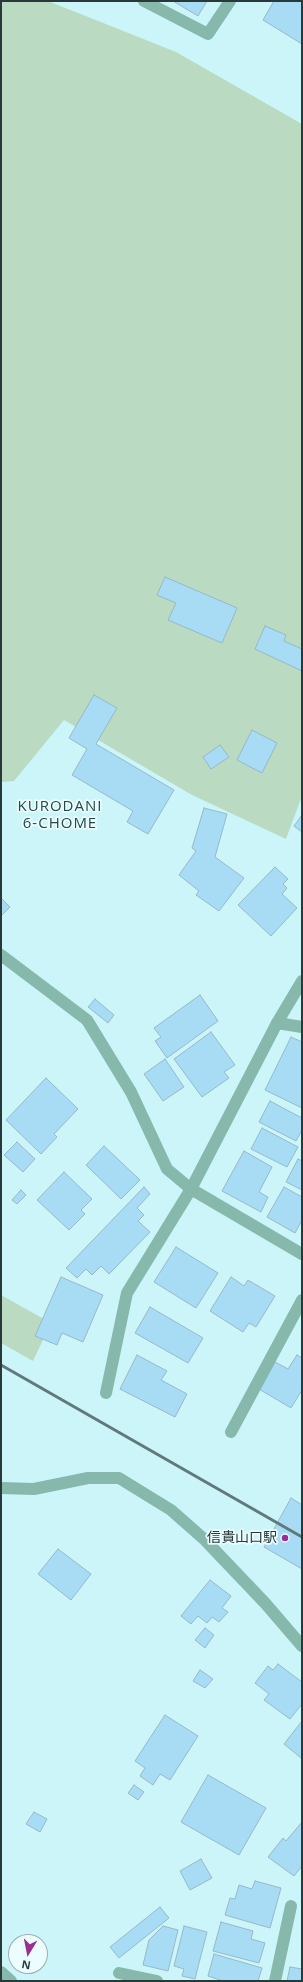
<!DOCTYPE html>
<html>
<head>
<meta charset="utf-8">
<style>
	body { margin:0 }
	#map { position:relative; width:303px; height:1982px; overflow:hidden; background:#cbf5f9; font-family:"Open Sans",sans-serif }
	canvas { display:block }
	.frame { position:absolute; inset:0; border:2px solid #28393a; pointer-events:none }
	.north { position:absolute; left:8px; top:1934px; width:40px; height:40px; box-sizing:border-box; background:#ecfdff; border:1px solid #9eafb0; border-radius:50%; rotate:190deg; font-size:11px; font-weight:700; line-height:16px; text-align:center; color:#28393a }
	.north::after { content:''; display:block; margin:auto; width:14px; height:18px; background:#982f92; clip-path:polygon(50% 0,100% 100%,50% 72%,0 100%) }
</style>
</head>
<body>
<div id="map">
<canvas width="303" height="1982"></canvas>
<div class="frame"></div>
<div class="north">N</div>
</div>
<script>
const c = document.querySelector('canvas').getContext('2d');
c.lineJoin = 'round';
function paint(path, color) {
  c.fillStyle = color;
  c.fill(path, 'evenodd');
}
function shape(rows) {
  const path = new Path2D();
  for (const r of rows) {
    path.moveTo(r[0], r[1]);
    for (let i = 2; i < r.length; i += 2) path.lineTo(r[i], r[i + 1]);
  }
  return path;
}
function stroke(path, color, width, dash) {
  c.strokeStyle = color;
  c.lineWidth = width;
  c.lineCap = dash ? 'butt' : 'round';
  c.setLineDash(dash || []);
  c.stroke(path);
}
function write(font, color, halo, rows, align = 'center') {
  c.font = font + ' "Open Sans","Noto Sans JP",sans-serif';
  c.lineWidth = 3.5;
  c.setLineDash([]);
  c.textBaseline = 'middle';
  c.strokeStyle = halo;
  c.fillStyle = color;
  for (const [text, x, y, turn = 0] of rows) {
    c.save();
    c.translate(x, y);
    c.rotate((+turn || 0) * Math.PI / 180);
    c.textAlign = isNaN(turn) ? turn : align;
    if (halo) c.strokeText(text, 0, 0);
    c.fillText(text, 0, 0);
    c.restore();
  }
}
paint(shape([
	[1,1,48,1,176,52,302,124,302,796,286,839,192,795,64,720,14,781,1,782],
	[1,1295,51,1323,33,1361,1,1343]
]), '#badbc2');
const building = shape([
	[173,1,207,1,198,16,173,1],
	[274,1,302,1,302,44,263,20,274,1],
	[165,577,237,608,222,643,168,620,176,603,157,595,165,577],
	[265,626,286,635,284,641,302,649,302,671,255,649,265,626],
	[94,695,117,708,96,744,174,790,148,834,127,822,133,811,72,775,87,749,69,738,94,695],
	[252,730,277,743,262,773,237,760,252,730],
	[220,745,229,757,211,769,203,757,220,745],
	[204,808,227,814,215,857,244,878,219,911,196,895,199,891,179,875,196,851,192,848,204,808],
	[302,815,302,832,294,826,302,815],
	[275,867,288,879,283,884,287,888,282,894,297,908,271,936,238,905,275,867],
	[1,898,10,907,1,916,1,898],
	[200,995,218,1021,167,1058,155,1041,161,1037,154,1028,200,995],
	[95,999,114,1015,108,1023,88,1007,95,999],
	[211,1032,235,1065,224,1072,229,1078,202,1097,174,1059,211,1032],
	[291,1037,302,1042,302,1108,265,1090,291,1037],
	[165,1059,184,1087,163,1101,144,1074,165,1059],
	[46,1078,78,1109,54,1134,57,1137,41,1154,6,1120,46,1078],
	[270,1101,302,1118,302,1130,296,1141,259,1122,270,1101],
	[262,1128,298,1147,287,1167,251,1149,262,1128],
	[17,1142,35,1159,23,1172,4,1155,17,1142],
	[104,1146,140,1180,121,1199,86,1165,104,1146],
	[244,1151,272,1167,259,1192,268,1197,261,1212,222,1191,244,1151],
	[298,1159,302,1161,302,1190,286,1182,298,1159],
	[64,1172,92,1199,81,1210,85,1214,69,1230,37,1200,64,1172],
	[144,1187,150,1194,137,1208,144,1215,138,1221,150,1232,109,1274,101,1266,92,1275,86,1269,77,1278,66,1268,144,1187],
	[284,1187,302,1197,302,1220,295,1233,267,1217,284,1187],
	[21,1190,26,1195,17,1204,12,1200,21,1190],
	[176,1247,218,1273,196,1308,154,1282,176,1247],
	[61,1277,103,1295,83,1342,62,1333,57,1345,35,1336,61,1277],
	[231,1277,244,1286,248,1280,275,1296,256,1327,249,1323,243,1332,210,1311,231,1277],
	[150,1307,203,1338,188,1363,135,1333,150,1307],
	[137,1355,167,1371,161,1380,187,1394,175,1417,120,1389,137,1355],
	[297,1355,302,1358,302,1390,291,1408,259,1389,275,1362,288,1369,297,1355],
	[291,1498,302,1505,302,1569,264,1547,291,1498],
	[58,1549,91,1574,71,1600,38,1574,58,1549],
	[210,1580,231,1596,222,1608,228,1612,219,1622,212,1617,207,1623,198,1616,191,1624,181,1616,210,1580],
	[205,1628,214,1635,205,1648,195,1640,205,1628],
	[278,1664,302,1682,302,1704,290,1719,264,1700,269,1694,255,1683,268,1666,273,1670,278,1664],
	[200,1670,213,1679,205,1688,193,1681,200,1670],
	[165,1715,198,1736,170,1780,160,1774,153,1785,140,1776,145,1768,135,1761,165,1715],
	[302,1721,302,1757,301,1758,284,1744,302,1721],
	[208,1775,266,1808,239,1855,181,1822,208,1775],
	[134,1785,144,1792,138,1800,128,1793,134,1785],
	[34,1812,47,1819,40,1832,26,1824,34,1812],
	[302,1822,302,1866,294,1876,268,1857,283,1838,286,1841,302,1822],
	[201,1859,212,1878,190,1890,180,1871,201,1859],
	[255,1881,281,1888,270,1928,225,1915,230,1898,235,1899,239,1885,252,1889,255,1881],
	[160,1907,169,1918,119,1958,110,1947,160,1907],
	[221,1922,253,1931,251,1939,265,1943,259,1963,213,1951,221,1922],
	[163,1926,178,1930,168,1971,143,1965,149,1940,163,1926],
	[184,1926,207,1932,195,1979,182,1976,184,1969,174,1966,184,1926],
	[214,1954,262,1968,258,1981,223,1981,208,1976,214,1954],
	[290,1967,302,1969,302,1981,287,1981,290,1967]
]);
paint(building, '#a8dcf5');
stroke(building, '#96b8c9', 1);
stroke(shape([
	[277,1023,302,1027],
	[1,1488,34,1489,88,1478,119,1478,171,1510,205,1540,265,1603,302,1646],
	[1,1972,11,1981],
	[119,1973,157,1981]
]), '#86b8ab', 12);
stroke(shape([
	[144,1,208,34,230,1],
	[1,955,87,1020,131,1092,167,1169,191,1189,302,1254],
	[106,1393,127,1293,191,1189,277,1023,302,981],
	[231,1432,302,1300],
	[275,1981,291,1906]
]), '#86b8ab', 12);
stroke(shape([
	[1,1365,302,1537]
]), '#60797b', 3);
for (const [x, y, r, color] of [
	[285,1538,4,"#982f92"]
]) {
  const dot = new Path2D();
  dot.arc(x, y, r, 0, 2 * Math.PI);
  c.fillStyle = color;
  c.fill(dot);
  stroke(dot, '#ecfdff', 1.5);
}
write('14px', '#28393a', '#ecfdff', [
	["信貴山口駅",277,1538]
], 'right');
c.letterSpacing = '1px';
write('15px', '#234a4d', '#ecfdff', [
	["KURODANI",60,807],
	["6-CHOME",60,824]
]);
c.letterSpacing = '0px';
</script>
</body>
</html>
